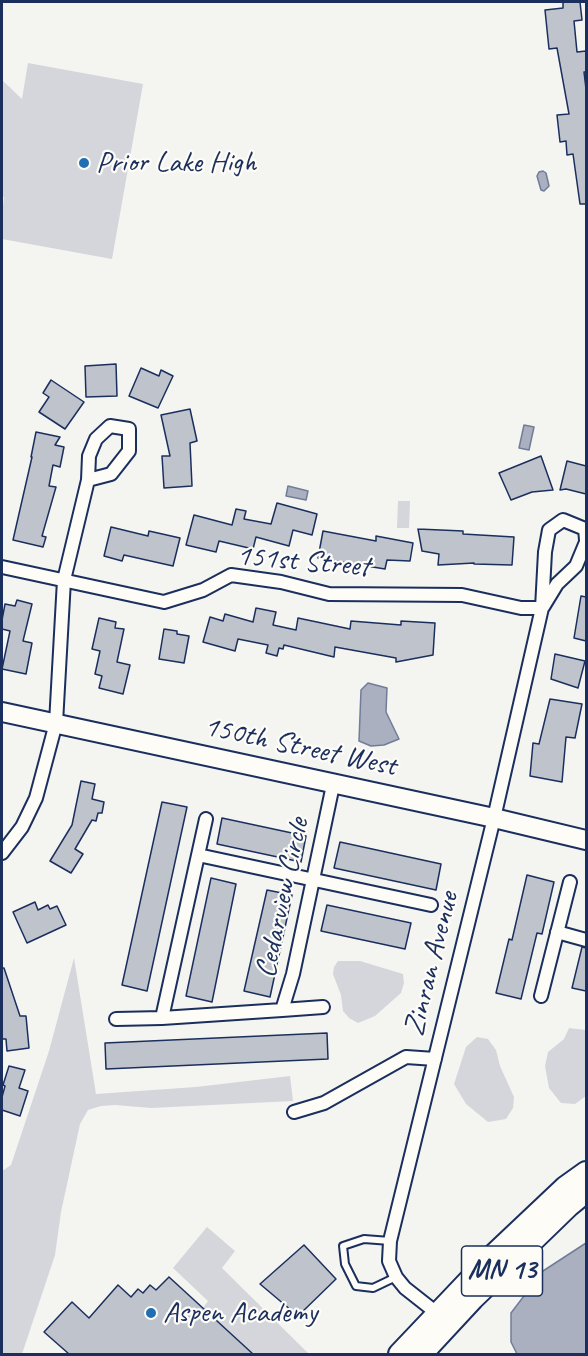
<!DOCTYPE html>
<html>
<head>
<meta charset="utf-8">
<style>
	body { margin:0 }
	#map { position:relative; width:588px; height:1356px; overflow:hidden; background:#f4f4f1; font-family:Caveat,sans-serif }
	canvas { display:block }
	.frame { position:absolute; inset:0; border:3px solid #1b2f5e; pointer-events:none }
</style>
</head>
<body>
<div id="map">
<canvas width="588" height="1356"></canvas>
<div class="frame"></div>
</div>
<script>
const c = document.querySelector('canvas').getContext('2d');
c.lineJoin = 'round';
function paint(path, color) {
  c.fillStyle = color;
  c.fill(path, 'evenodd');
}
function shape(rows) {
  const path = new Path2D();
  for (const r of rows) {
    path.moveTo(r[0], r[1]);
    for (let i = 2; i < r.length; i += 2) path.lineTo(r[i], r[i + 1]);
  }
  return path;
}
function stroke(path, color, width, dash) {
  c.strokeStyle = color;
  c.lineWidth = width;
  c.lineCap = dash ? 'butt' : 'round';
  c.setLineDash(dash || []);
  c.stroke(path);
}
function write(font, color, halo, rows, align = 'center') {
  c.font = font + ' Caveat,sans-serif';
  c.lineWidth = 4.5;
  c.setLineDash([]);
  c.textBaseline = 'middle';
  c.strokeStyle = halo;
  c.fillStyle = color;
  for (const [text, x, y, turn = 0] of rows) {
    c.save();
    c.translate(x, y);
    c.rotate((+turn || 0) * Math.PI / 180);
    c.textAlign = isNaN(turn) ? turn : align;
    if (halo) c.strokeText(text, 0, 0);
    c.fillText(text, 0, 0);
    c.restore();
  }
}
paint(shape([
	[28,63,143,84,112,259,2,239,2,214,4,197,2,196,2,80,22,99],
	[398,501,410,501,409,528,397,528],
	[74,958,96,1094,196,1087,290,1076,293,1101,151,1108,115,1105,101,1106,88,1110,80,1124,61,1212,55,1255,22,1354,2,1354,2,1171,11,1165,49,1051],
	[338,961,360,961,403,974,404,983,401,993,375,1016,358,1023,349,1018,343,1011,341,995,333,974,334,967],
	[569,1028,586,1030,586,1096,575,1104,561,1103,549,1088,545,1066,548,1052,564,1039],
	[477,1037,488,1039,496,1050,500,1066,514,1097,513,1108,506,1119,488,1122,466,1104,454,1084,466,1047],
	[207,1227,235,1251,222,1268,309,1354,253,1354,203,1308,208,1301,173,1268]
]), '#d4d6db');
const water = shape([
	[543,171,546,173,549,186,544,191,541,190,537,176,539,172,543,171],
	[524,425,534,427,529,450,519,448,524,425],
	[288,486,308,491,306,500,286,496,288,486],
	[368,683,387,688,386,712,399,739,384,745,371,746,359,741,361,690,368,683],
	[586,1243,586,1354,517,1354,511,1342,511,1313,543,1271,586,1243]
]);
paint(water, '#aab0bf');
stroke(water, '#717c98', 1.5);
const building = shape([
	[563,2,580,2,582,20,574,21,577,52,586,51,586,72,584,72,586,89,586,204,580,204,573,154,567,155,566,141,560,142,557,115,569,114,557,48,549,49,545,10,563,8,563,2],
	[116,364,117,396,86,397,85,366,116,364],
	[141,368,159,376,161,370,173,376,158,408,129,396,141,368],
	[51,380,84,402,65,429,39,412,49,397,43,393,51,380],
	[190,409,197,441,190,443,192,486,164,488,162,456,170,456,161,415,190,409],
	[36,432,60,437,55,445,64,447,60,467,53,465,49,486,56,487,42,536,46,537,43,547,13,540,32,457,31,457,36,432],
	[541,456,553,490,532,492,511,500,499,473,541,456],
	[567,461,586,466,586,494,566,489,560,490,567,461],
	[277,503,317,514,312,535,293,530,289,546,256,537,253,549,219,541,216,552,186,545,194,515,232,525,236,509,246,511,244,519,271,524,277,503],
	[111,527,148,536,149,531,180,538,173,566,124,555,122,561,104,556,111,527],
	[418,529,463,531,463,534,514,537,512,565,474,564,474,563,438,565,439,554,422,551,418,529],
	[323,531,376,541,376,536,413,543,410,561,387,560,385,569,318,558,323,531],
	[581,596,586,597,586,641,574,638,581,596],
	[17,600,32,604,23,641,32,643,26,674,2,669,10,631,2,629,2,620,5,604,15,606,17,600],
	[256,608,276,612,273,625,296,630,298,618,350,629,351,621,401,625,401,621,435,623,433,655,396,662,396,658,335,647,334,657,284,645,283,649,279,648,277,656,266,653,268,645,238,639,235,651,203,642,210,617,223,621,225,614,253,622,256,608],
	[99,618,116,622,115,628,124,629,117,662,130,665,123,694,99,688,102,676,95,674,100,651,92,649,99,618],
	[164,629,177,631,177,634,189,636,184,663,159,659,164,629],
	[555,654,585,661,578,688,551,679,555,654],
	[550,699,582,704,575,738,566,737,562,782,530,776,533,743,539,744,550,699],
	[81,781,95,784,92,799,104,802,102,813,98,813,96,821,92,820,75,849,83,854,71,873,50,861,72,825,81,781],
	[162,802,187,807,147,991,122,985,162,802],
	[222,818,306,836,301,862,217,844,222,818],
	[340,842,441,864,436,890,334,868,340,842],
	[527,875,554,882,542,934,537,933,521,999,496,993,509,939,512,940,527,875],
	[211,878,236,884,212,1002,186,996,211,878],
	[267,890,292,895,270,997,244,991,267,890],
	[35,902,38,910,48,905,50,909,57,906,66,925,27,943,13,912,35,902],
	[327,905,411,923,405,949,321,931,327,905],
	[582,947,586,948,586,991,572,988,582,947],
	[2,968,4,968,20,1016,26,1016,29,1048,7,1051,6,1039,2,1039,2,968],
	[327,1033,328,1059,106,1069,105,1043,327,1033],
	[9,1066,25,1070,19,1088,28,1091,20,1116,2,1110,2,1097,5,1086,3,1085,9,1066],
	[304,1245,336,1279,298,1316,260,1284,304,1245],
	[169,1277,253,1354,69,1354,44,1332,72,1302,89,1318,118,1285,131,1297,138,1289,143,1293,150,1285,156,1290,169,1277]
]);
paint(building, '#bfc3cc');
stroke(building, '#1b2f5e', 1.5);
const lane = shape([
	[390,1241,364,1239,343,1246,345,1264,356,1286,373,1288,396,1277]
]);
const street = shape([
	[2,567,164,602,203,590,231,575,281,582,329,594,462,595,521,608,542,608],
	[543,607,557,584,576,566,586,542],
	[206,819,162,1018,282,1010,293,974,333,785],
	[2,853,22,827,36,798,56,723,64,580,88,480,111,474,129,451,129,429,110,426,96,439,89,456,88,480],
	[198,855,431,905],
	[557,932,586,940],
	[541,996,570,882],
	[282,1010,323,1007],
	[116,1019,162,1018],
	[294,1112,324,1103,406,1057,435,1059],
	[438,1314,405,1288,396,1277,389,1261,390,1241,494,818,542,608,545,552,549,530,563,520,585,529,586,540]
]);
const secondary = shape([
	[2,712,494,818,586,840]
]);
const primary = shape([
	[399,1354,493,1255,565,1187,586,1172],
	[422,1354,473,1299,569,1206,586,1192]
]);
stroke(lane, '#1b2f5e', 10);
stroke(street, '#1b2f5e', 16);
stroke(secondary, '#1b2f5e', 22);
stroke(primary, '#1b2f5e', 24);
stroke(lane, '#fdfcf7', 6);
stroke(street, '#fdfcf7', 12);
stroke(secondary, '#fdfcf7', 18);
stroke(primary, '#fdfcf7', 20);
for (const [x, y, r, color] of [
	[84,163,6,"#1f6fb2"],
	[151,1313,6,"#1f6fb2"]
]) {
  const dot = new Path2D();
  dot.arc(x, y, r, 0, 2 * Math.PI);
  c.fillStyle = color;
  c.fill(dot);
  stroke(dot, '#fdfcf7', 2);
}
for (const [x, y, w] of [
	[502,1271,81]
]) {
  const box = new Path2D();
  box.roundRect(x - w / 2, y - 25, w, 50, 4.5);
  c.fillStyle = '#fdfcf7';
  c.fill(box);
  stroke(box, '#1b2f5e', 1.5);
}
write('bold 28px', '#1b2f5e', null, [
	["MN 13",502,1271]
]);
write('30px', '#1b2f5e', '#fdfcf7', [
	["Prior Lake High",96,163],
	["Aspen Academy",163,1313]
], 'left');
write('30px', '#1b2f5e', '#fdfcf7', [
	["151st Street",303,562,5],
	["150th Street West",300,747,12],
	["Cedarview Circle",283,898,-78],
	["Zinran Avenue",432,964,-76]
]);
</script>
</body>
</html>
